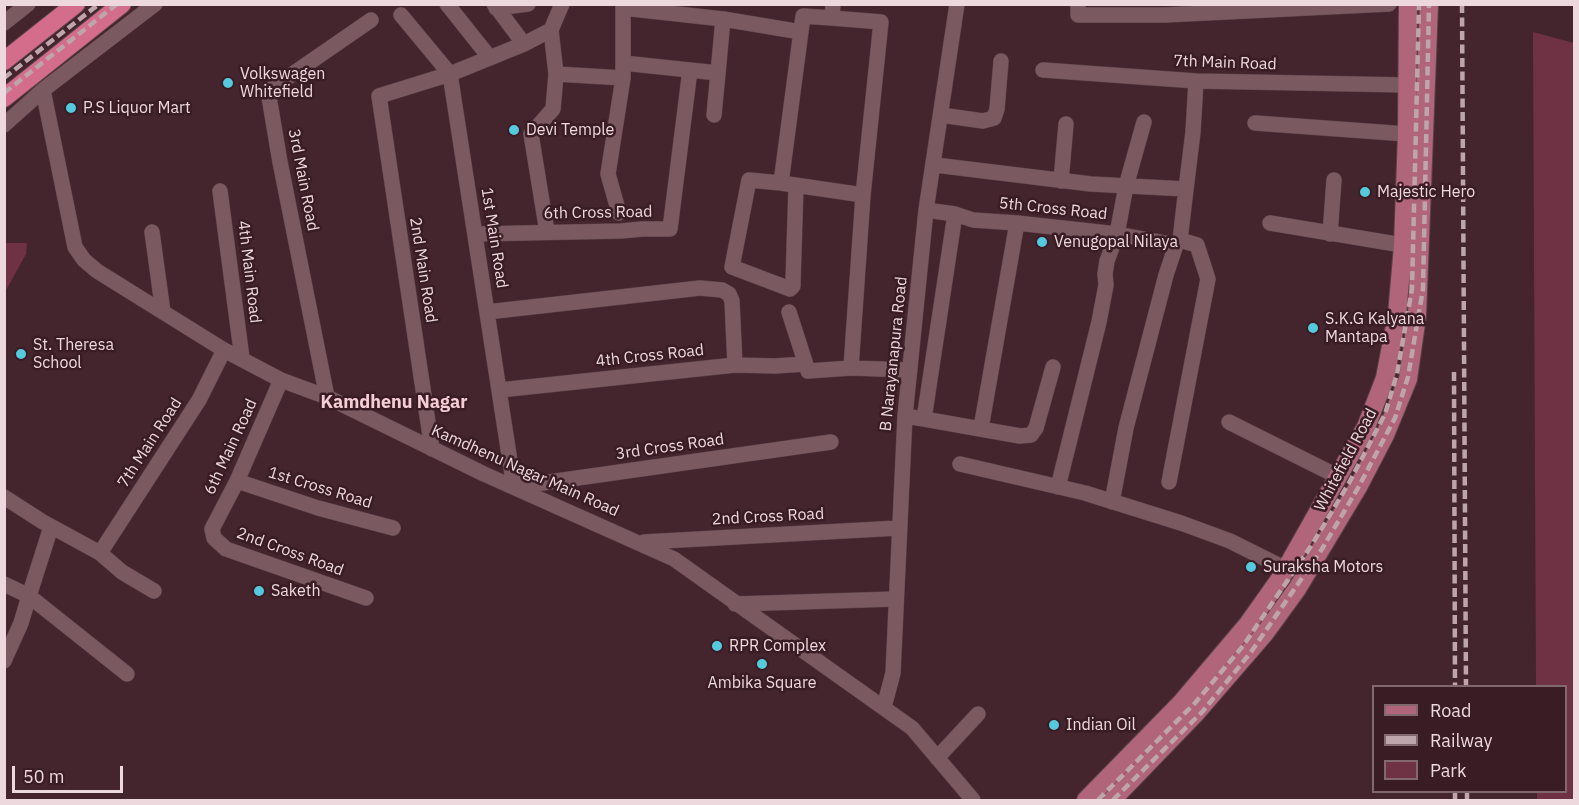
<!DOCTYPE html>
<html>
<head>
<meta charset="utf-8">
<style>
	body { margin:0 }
	#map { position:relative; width:1579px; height:805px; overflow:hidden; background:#44252d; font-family:"IBM Plex Sans",sans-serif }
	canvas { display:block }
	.frame { position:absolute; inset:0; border:6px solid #edd8dd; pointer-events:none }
	.legend { position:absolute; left:1372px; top:685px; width:195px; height:108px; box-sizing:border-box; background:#391c24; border:2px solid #81676e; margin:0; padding:8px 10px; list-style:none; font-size:18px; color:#edd8dd }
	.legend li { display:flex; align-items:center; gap:12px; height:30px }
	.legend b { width:30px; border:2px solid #81676e }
	.scale { position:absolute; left:12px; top:766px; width:111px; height:27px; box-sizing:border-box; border:3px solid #edd8dd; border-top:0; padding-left:8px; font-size:18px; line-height:21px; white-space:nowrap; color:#edd8dd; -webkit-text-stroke:4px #391c24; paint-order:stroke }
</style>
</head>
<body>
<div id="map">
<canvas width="1579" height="805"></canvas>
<div class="frame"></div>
<ul class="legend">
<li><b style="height:8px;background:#b0657a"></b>Road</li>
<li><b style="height:8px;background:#bda5ab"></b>Railway</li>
<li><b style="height:16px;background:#6f3244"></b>Park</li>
</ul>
<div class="scale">50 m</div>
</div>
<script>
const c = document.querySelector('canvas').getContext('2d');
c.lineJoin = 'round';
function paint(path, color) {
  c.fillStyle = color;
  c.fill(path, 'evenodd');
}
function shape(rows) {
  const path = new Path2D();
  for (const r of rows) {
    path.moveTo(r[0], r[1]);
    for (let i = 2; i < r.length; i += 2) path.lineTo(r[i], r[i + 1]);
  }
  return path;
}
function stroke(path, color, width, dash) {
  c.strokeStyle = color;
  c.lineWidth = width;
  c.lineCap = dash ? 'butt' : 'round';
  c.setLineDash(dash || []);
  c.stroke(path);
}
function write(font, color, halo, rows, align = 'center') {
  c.font = font + ' "IBM Plex Sans",sans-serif';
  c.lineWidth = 5;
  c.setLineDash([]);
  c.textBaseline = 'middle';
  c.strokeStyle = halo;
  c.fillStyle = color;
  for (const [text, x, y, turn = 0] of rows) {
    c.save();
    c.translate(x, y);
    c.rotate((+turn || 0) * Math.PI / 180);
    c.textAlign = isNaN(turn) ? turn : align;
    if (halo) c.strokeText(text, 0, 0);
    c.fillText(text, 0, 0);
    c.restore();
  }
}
paint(shape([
	[1533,32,1574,43,1574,800,1537,800,1537,792,1566,792,1566,686,1536,686],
	[5,243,27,243,26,254,5,292]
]), '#6f3244');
const minor = shape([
	[447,4,490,58],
	[494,4,524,44],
	[562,4,551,30,524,44,450,74,514,487,831,442],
	[833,4,832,18,881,22,863,195,851,368],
	[1078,4,1078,15,1165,15,1389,4],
	[496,8,528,4],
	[401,15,450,74,379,96,432,449],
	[832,18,803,16,781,183,863,195],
	[723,19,801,32],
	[4,23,28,4],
	[623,63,718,73,723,19,623,8],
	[1043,70,1196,81,1407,85],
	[556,74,623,78],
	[43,90,75,247,84,260,97,271,224,350,281,380,327,397,484,474,674,559,912,728,973,800],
	[714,115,718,73],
	[941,115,983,121,994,118,997,109,1001,61],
	[1255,123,1407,134],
	[4,125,43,90,155,4],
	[935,165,1091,184,1186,189,1193,132,1196,81],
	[1061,181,1066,124],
	[781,183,749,180,732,267,790,289,793,286,793,282,796,186],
	[220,191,242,358],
	[926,210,955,214,973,220,1017,223,1117,234,1176,245],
	[619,213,608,174,623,78,623,4],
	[1270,223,1414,247],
	[152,232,163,312],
	[547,232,531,134,553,109,556,74,551,30],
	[475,234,621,231,642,229,670,229,690,70],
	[1330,234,1334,180],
	[487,312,700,288,722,290,729,294,732,301,735,365],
	[789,312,808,371,851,368,910,370],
	[281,380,237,481,212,529,214,538,226,549,366,598],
	[500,390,735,365,775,366,805,364],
	[327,397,280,162,268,91,371,20],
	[905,416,924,419,955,214],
	[924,419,1020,436,1031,435,1036,428,1053,367],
	[1229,422,1339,477],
	[981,428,1017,223],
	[960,464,1085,493,1181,523,1230,541,1286,569],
	[237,481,318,508,393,528],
	[1169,482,1208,279,1197,245,1180,240],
	[1058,487,1099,322,1106,285,1105,274,1107,261,1117,234,1126,186,1144,122],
	[4,497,43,522,100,553,122,572,154,591],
	[1112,502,1126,428,1166,275,1176,245,1180,240,1186,189],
	[644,542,898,528],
	[100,553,199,400,224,350],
	[4,584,29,596,51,527],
	[735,604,895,599],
	[4,661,21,623,29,596,127,674],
	[884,707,893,673,905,416,926,210,957,4],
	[937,758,978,714]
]);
const major = shape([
	[1086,800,1181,703,1248,624,1282,576,1366,427,1385,378,1397,315,1403,246,1407,134,1408,4],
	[1112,800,1195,714,1265,633,1297,589,1358,487,1385,435,1408,379,1417,316,1429,4]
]);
const highway = shape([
	[4,61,76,4],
	[4,98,122,4]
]);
stroke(minor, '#5c434a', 16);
stroke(major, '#5c434a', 20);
stroke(highway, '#5c434a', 20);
stroke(minor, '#7b5961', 15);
stroke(major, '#b0657a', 18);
stroke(highway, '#d46d8b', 18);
stroke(shape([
	[1462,4,1466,686],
	[4,78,99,4],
	[4,93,117,4],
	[1454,372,1455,686],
	[1455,792,1455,800],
	[1467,792,1467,800],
	[1098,800,1195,703,1243,646,1313,543,1349,483,1385,414,1397,374,1412,289,1419,4],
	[1113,800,1203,711,1251,652,1322,549,1358,488,1395,418,1408,377,1423,289,1429,4]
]), '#bda5ab', 4.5, [9, 4.5]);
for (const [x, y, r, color] of [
	[228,83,6,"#55cade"],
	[71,108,6,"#55cade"],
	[514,130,6,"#55cade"],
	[1365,192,6,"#55cade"],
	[1042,242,6,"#55cade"],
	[1313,328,6,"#55cade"],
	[21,354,6,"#55cade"],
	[1251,567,6,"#55cade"],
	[259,591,6,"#55cade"],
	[717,646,6,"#55cade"],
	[762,664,6,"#55cade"],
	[1054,725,6,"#55cade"]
]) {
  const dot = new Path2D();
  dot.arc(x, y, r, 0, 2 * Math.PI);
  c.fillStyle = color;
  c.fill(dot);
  stroke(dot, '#391c24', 2);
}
write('16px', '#edd8dd', '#391c24', [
	["7th Main Road",1225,63,2],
	["3rd Main Road",303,180,79],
	["5th Cross Road",1053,209,6],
	["6th Cross Road",598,213,-1],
	["1st Main Road",494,238,81],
	["2nd Main Road",423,270,81],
	["4th Main Road",249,272,83],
	["B Narayanapura Road",894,354,-84],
	["4th Cross Road",650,356,-6],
	["7th Main Road",150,443,-57],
	["6th Main Road",231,447,-65],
	["3rd Cross Road",670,447,-8],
	["Whitefield Road",1346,460,-62],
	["Kamdhenu Nagar Main Road",525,471,24],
	["1st Cross Road",320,488,17],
	["2nd Cross Road",768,517,-3],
	["2nd Cross Road",290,552,20]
]);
write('16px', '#edd8dd', '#391c24', [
	["Volkswagen",240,74],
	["Whitefield",240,92],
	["P.S Liquor Mart",83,108],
	["Devi Temple",526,130],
	["Majestic Hero",1377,192],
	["Venugopal Nilaya",1054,242],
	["S.K.G Kalyana",1325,319],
	["Mantapa",1325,337],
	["St. Theresa",33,345],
	["School",33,363],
	["Suraksha Motors",1263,567],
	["Saketh",271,591],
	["RPR Complex",729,646],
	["Ambika Square",762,683,"center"],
	["Indian Oil",1066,725]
], 'left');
write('bold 18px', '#f5cdd6', '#391c24', [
	["Kamdhenu Nagar",394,403]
]);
</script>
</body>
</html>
